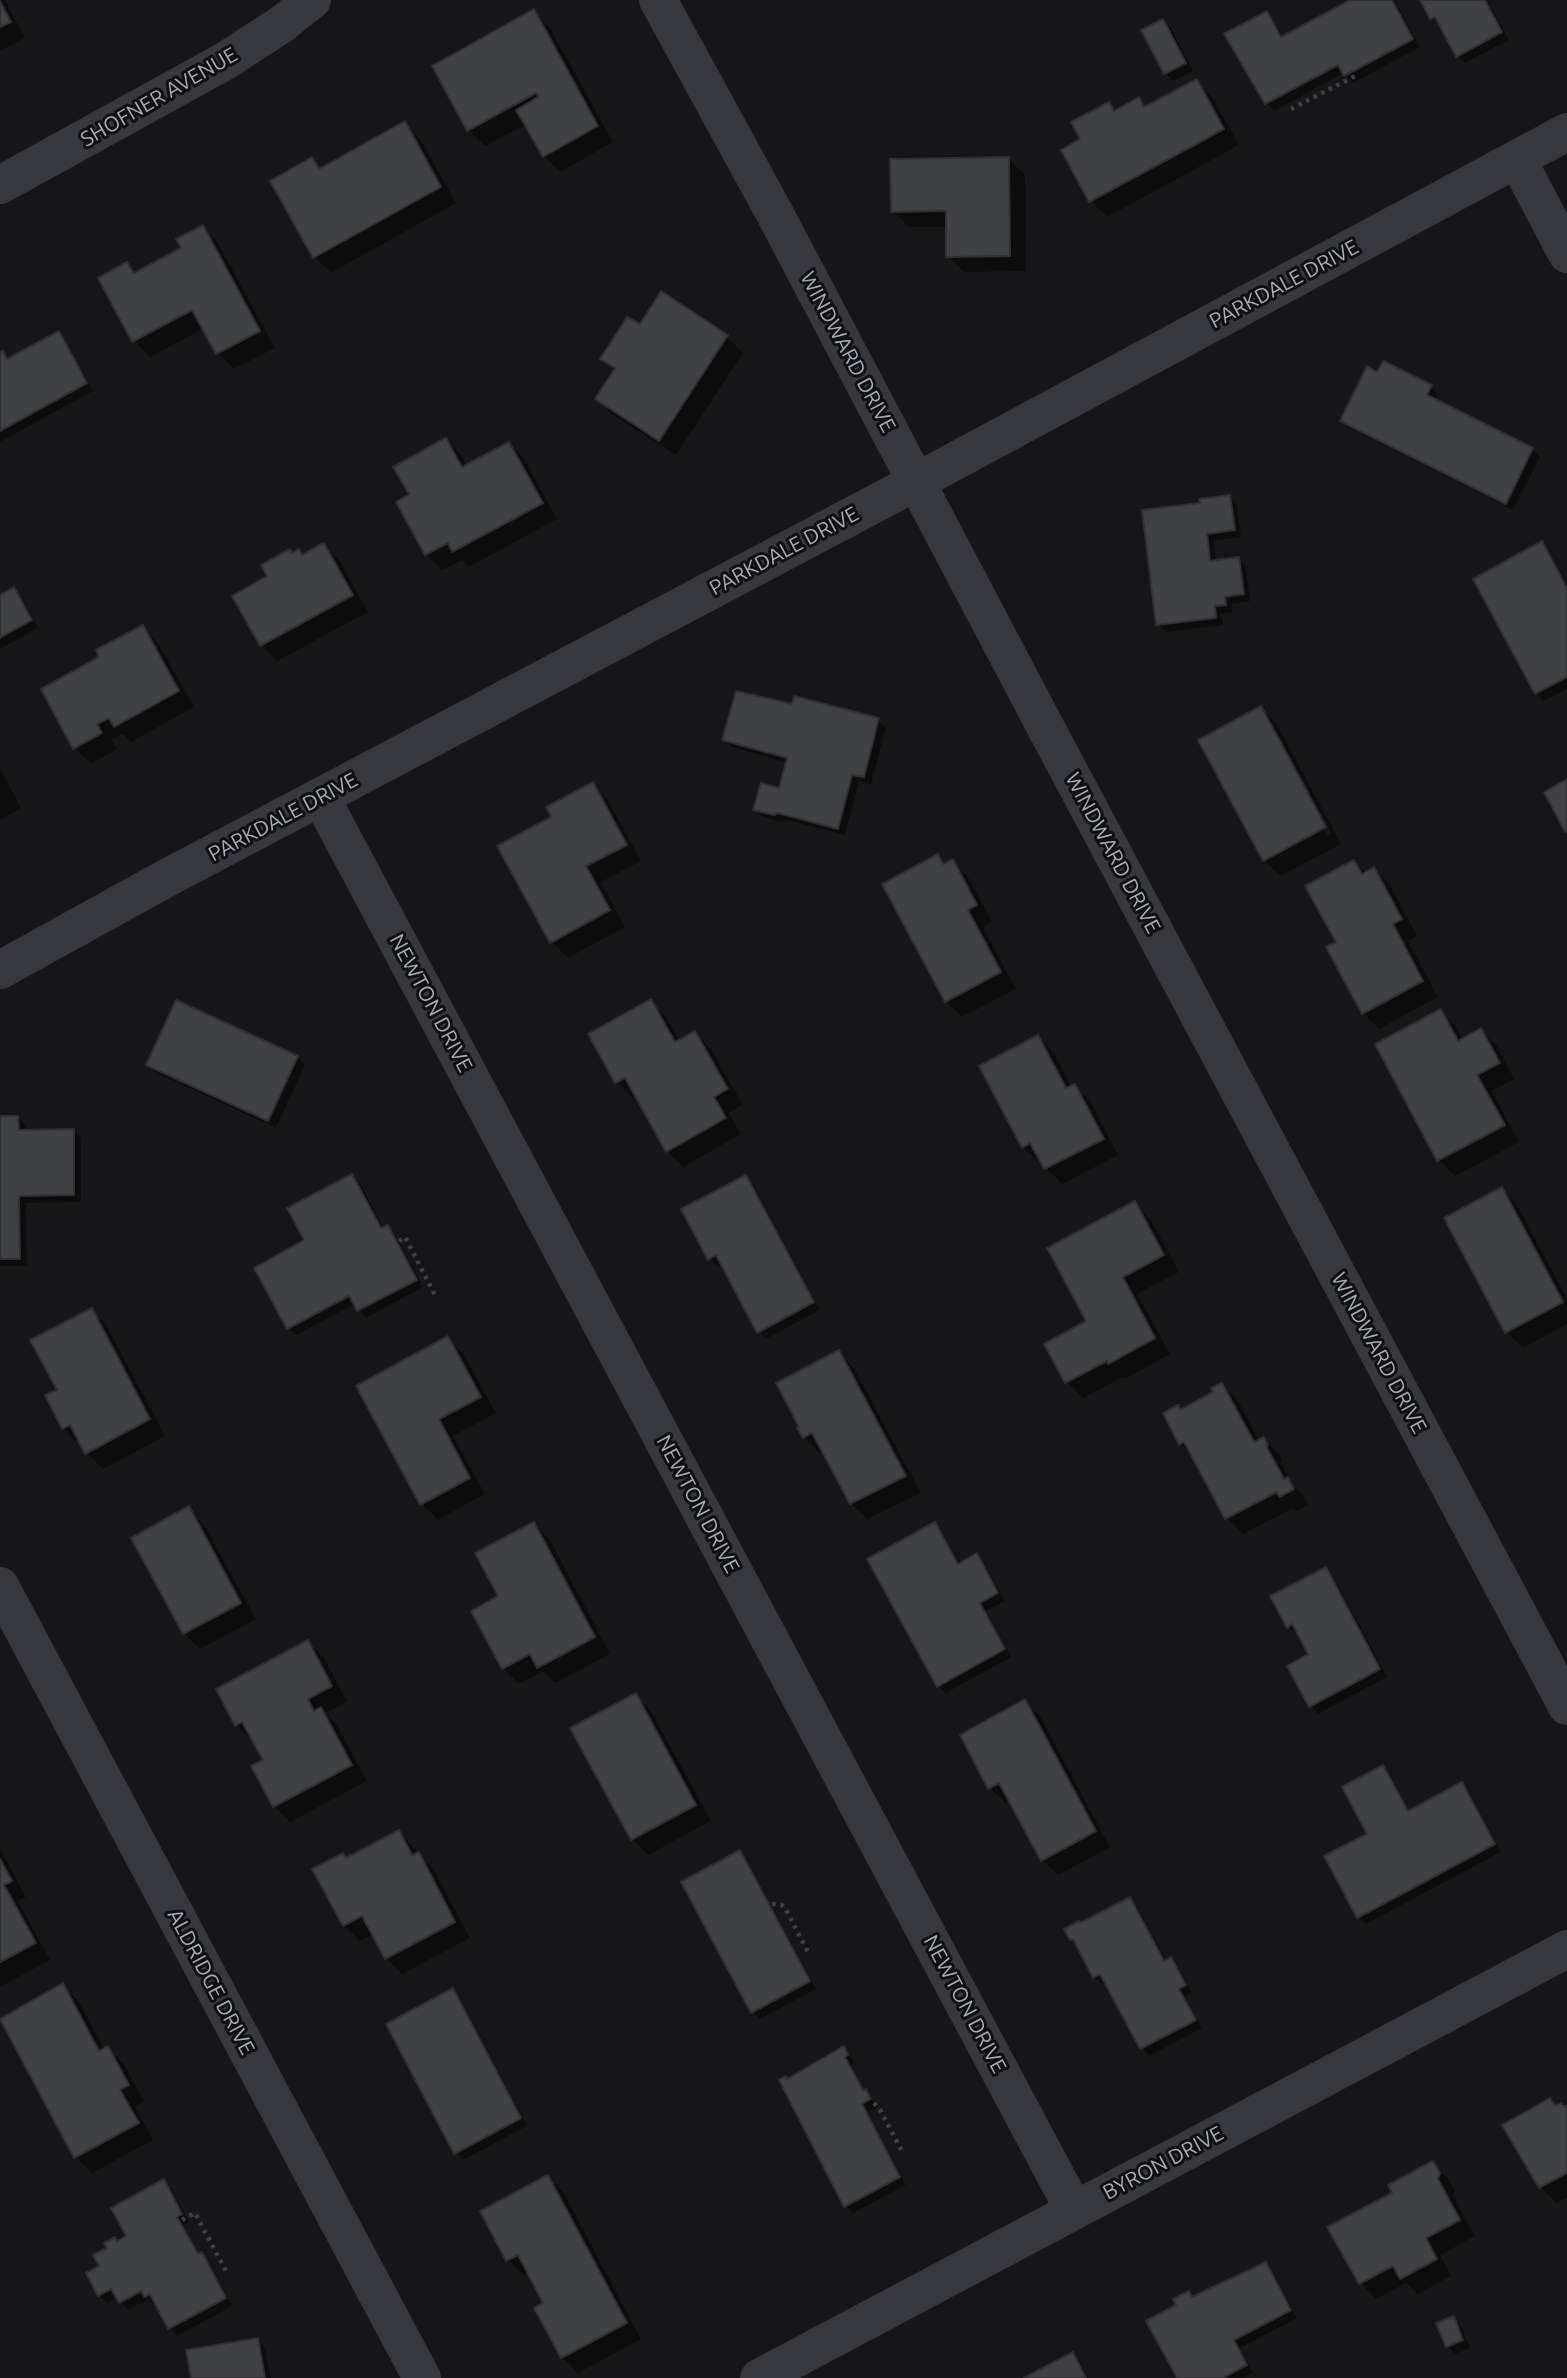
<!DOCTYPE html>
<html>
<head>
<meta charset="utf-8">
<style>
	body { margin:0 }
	canvas { display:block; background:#161618 }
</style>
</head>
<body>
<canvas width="1567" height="2378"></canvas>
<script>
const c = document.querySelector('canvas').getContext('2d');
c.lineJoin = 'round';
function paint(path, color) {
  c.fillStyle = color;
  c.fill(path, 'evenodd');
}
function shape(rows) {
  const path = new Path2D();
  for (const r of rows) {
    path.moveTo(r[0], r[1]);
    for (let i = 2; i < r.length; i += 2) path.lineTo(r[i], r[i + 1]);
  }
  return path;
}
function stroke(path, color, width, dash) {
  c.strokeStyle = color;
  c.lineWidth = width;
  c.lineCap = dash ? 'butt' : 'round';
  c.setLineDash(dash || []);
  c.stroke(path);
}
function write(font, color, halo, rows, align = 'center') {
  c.font = font + ' Ubuntu,sans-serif';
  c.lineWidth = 6;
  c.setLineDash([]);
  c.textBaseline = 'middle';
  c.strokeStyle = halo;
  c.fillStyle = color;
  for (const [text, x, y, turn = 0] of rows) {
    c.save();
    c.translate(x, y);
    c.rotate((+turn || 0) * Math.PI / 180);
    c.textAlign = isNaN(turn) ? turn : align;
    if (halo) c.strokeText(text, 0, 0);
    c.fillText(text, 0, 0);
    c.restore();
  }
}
paint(shape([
	[0,0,5,0,25,38,0,51],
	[1354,0,1394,0,1420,47,1353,83,1344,73,1274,111,1267,103,1249,71,1267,13,1274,21,1284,38],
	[1422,0,1491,0,1488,1,1509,40,1465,63,1457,56,1441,25,1432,18],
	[534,12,550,28,613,142,560,172,544,156,526,124,485,146,469,130],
	[1163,21,1171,28,1193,71,1173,81,1165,73],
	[1196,81,1212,97,1239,145,1107,217,1091,201,1063,151,1083,140,1108,104,1116,112,1138,100,1147,108],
	[405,124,421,140,456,203,331,273,315,257,311,159,321,170],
	[1009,159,1025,175,1026,271,964,272,948,256,948,227,909,227,893,211],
	[203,227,218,243,275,348,234,369,218,353,204,328,150,357,134,341,127,264,137,273,183,249],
	[662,294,727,337,743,353,676,455,613,415,598,399,615,371,602,358,640,327],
	[58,333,66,341,93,391,0,442,0,354,3,353,10,360],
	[1431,387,1438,394,1435,401,1532,449,1540,457,1513,510,1349,428,1342,421],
	[446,440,462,456,467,466,509,444,525,460,557,519,469,567,462,560,442,570,426,554,398,503,411,495],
	[1229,497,1237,505,1241,537,1214,541,1216,562,1238,559,1246,567,1250,601,1232,604,1232,612,1221,614,1223,625,1166,632,1158,624,1202,504],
	[1541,544,1549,551,1567,585,1567,689,1544,701,1536,693],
	[324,545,340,561,368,612,277,661,261,645,235,596,269,577,293,555,299,552,304,556],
	[13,590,21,597,38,628,0,649,0,597],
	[142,627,158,643,194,707,131,742,123,734,112,740,117,749,91,764,75,748,101,657],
	[1261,708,1277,724,1341,844,1280,876,1264,860],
	[1269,725,1273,725,1332,834,1328,836],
	[878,720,886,728,871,784,859,781,845,835,786,820,782,822,763,817,755,810,780,790,788,763,732,747,724,739],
	[0,768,21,808,0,820],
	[592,784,608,800,641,861,601,882,625,927,568,958,552,942,500,847,553,818],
	[938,856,946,864,952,861,968,877,992,922,983,927,1016,989,962,1017,946,1001],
	[1354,862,1366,873,1374,869,1390,885,1417,936,1408,941,1438,997,1379,1029,1363,1013],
	[650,1001,666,1017,680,1041,695,1033,711,1049,743,1105,729,1113,741,1134,683,1167,667,1151,637,1096,633,1098,617,1082],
	[177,1002,297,1057,305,1065,276,1128,155,1072,148,1065],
	[1441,1011,1456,1027,1463,1040,1481,1030,1497,1046,1514,1079,1492,1091,1519,1142,1455,1176,1439,1160],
	[1038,1037,1054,1053,1072,1087,1075,1086,1091,1102,1118,1155,1062,1184,1046,1168,1042,1161,1039,1163,1023,1147],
	[18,1117,25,1125,26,1132,73,1130,81,1138,81,1202,26,1203,27,1266,0,1266,0,1118],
	[352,1176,360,1183,384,1229,387,1227,395,1234,423,1287,366,1318,355,1304,296,1335,288,1328,307,1241],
	[746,1177,753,1184,820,1310,766,1339,759,1331,723,1263,717,1266,709,1259],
	[1502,1189,1517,1205,1567,1298,1567,1324,1523,1348,1507,1332],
	[1135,1204,1151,1220,1179,1272,1137,1294,1170,1354,1125,1379,1123,1377,1083,1398,1067,1382,1047,1345,1089,1322],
	[91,1310,107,1326,165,1436,103,1469,87,1453,81,1443,79,1444,63,1428,59,1391],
	[448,1339,464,1355,496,1413,453,1436,485,1494,438,1520,422,1504,358,1387],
	[838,1352,854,1368,921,1493,867,1519,851,1503,824,1451,820,1453,804,1437],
	[1222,1385,1238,1401,1259,1441,1264,1439,1280,1455,1283,1461,1281,1462,1293,1485,1303,1495,1308,1505,1296,1511,1293,1508,1243,1534,1227,1518,1194,1457,1181,1444,1178,1407,1181,1411,1216,1393],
	[188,1509,204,1525,256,1619,200,1649,184,1633],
	[534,1524,550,1540,610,1654,555,1683,543,1671,519,1684,503,1668],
	[935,1524,942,1532,961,1565,976,1556,984,1563,1005,1601,986,1611,1011,1657,946,1693,938,1686],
	[1325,1569,1333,1576,1387,1677,1318,1714,1311,1706,1290,1666,1311,1655,1299,1632,1296,1634,1288,1626],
	[308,1642,324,1658,347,1702,325,1713,337,1725,367,1781,290,1822,274,1806,265,1761,252,1741,237,1725],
	[635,1695,651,1711,711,1821,648,1855,632,1839],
	[1025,1702,1041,1718,1110,1847,1058,1875,1042,1860,1011,1801,1006,1803,990,1788],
	[1383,1767,1390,1774,1410,1812,1462,1785,1469,1792,1501,1852,1366,1924,1358,1917,1369,1835],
	[399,1832,434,1870,470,1938,402,1974,386,1958,374,1934,360,1941,344,1925,347,1859],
	[0,1848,26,1897,18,1901,50,1960,0,1987],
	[739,1853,747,1860,816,1989,760,2019,753,2012],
	[1130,1899,1137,1906,1167,1962,1171,1960,1178,1967,1192,1993,1185,1997,1202,2028,1149,2056,1142,2048,1107,1982,1102,1984,1094,1977,1079,1947,1071,1939],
	[63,1986,79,2002,105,2050,108,2048,124,2064,144,2101,135,2106,153,2140,92,2173,76,2157],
	[452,1990,460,1998,527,2126,463,2160,456,2152],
	[844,2048,855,2063,851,2065,864,2090,878,2107,868,2112,906,2185,853,2213,846,2206,788,2081],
	[1550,2100,1557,2107,1567,2107,1567,2198,1556,2203,1541,2187,1504,2125],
	[1432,2163,1448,2179,1455,2191,1453,2196,1475,2236,1440,2255,1451,2276,1418,2294,1406,2283,1376,2299,1360,2283,1394,2194],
	[548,2177,564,2193,641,2339,578,2373,562,2357,546,2304,529,2273,524,2276,508,2260],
	[163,2181,171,2189,189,2222,183,2225,200,2255,209,2262,232,2306,177,2336,170,2328,156,2302,153,2304,148,2299,128,2310,117,2297,107,2303,99,2295,88,2274,102,2267,118,2243,128,2237],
	[1265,2264,1273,2272,1297,2318,1240,2348,1253,2373,1244,2378,1179,2378,1179,2306,1189,2293,1194,2299],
	[1453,2318,1461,2325,1470,2348,1455,2354,1447,2346],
	[258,2340,265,2348,271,2378,193,2378],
	[1072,2354,1080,2362,1088,2378,1028,2378]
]), '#0007');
const building = shape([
	[1350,0,1392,0,1413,39,1344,76,1338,65,1265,104,1224,34,1267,11,1281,37,1350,0],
	[1420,0,1485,0,1502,32,1456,57,1435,17,1430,19,1420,0],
	[0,1,11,22,0,27,0,1],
	[534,9,598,126,543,157,516,110,538,97,536,93,467,131,432,66,534,9],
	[1163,19,1186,63,1164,74,1141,30,1163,19],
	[1197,79,1224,129,1089,202,1061,150,1080,139,1071,122,1109,102,1114,111,1139,97,1144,107,1197,79],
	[405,121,441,187,313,258,270,181,312,157,319,169,405,121],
	[1009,157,1010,256,946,257,946,211,891,212,890,159,1009,157],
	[203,225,260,331,216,354,192,310,132,342,98,278,127,262,134,273,181,248,176,239,203,225],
	[661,291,728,335,659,441,595,399,615,368,600,359,627,317,640,324,661,291],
	[59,331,87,383,0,431,0,352,3,351,7,359,59,331],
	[1383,361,1432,385,1427,395,1533,448,1506,504,1340,421,1367,366,1377,372,1383,361],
	[446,438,462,467,509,442,543,503,452,552,448,543,425,555,396,502,409,494,393,467,446,438],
	[1230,495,1235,530,1207,534,1210,561,1239,557,1244,594,1225,597,1226,605,1215,606,1216,618,1156,625,1142,510,1200,503,1199,499,1230,495],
	[1542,541,1567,588,1567,677,1535,694,1473,579,1542,541],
	[324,543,353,595,260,646,232,596,267,576,261,565,290,549,292,553,299,549,302,555,324,543],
	[14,587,32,620,0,638,0,595,14,587],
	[143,625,179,691,114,727,109,718,97,724,102,733,73,749,41,689,99,657,96,650,143,625],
	[736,691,792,704,794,696,879,718,864,777,852,775,838,829,778,813,774,815,753,810,761,783,779,788,787,758,722,740,736,691],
	[1261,706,1326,827,1263,861,1198,740,1261,706],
	[1567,779,1567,831,1565,832,1544,792,1567,779],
	[593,782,627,845,586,866,610,910,550,943,497,846,551,817,546,807,593,782],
	[938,854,943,864,953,859,977,905,968,910,1001,972,945,1002,882,884,938,854],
	[1354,860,1362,874,1374,867,1402,919,1393,924,1423,981,1362,1014,1326,947,1336,942,1305,886,1354,860],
	[651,999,675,1042,695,1031,728,1089,714,1097,726,1118,666,1152,625,1078,615,1083,588,1034,651,999],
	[176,1000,298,1056,268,1121,146,1065,176,1000],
	[1441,1009,1458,1041,1481,1028,1500,1063,1477,1075,1505,1125,1437,1161,1375,1044,1441,1009],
	[1038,1035,1066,1088,1075,1084,1104,1139,1044,1169,1030,1143,1022,1148,979,1066,1038,1035],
	[0,1116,18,1116,19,1130,74,1129,74,1195,19,1196,20,1259,0,1259,0,1116],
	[352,1174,381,1228,388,1225,417,1280,357,1311,349,1296,287,1329,254,1268,304,1240,287,1208,352,1174],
	[746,1175,814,1302,757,1333,716,1255,708,1260,681,1209,746,1175],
	[1502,1187,1563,1302,1505,1333,1444,1218,1502,1187],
	[1135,1201,1164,1255,1123,1277,1155,1338,1108,1364,1107,1361,1065,1383,1044,1344,1086,1321,1047,1248,1135,1201],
	[92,1308,150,1419,85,1454,70,1425,62,1429,45,1395,57,1390,30,1340,92,1308],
	[448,1336,481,1397,439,1419,470,1478,420,1505,356,1386,448,1336],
	[839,1350,906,1476,850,1504,812,1433,803,1438,797,1428,799,1427,776,1383,839,1350],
	[1222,1383,1254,1442,1264,1437,1268,1445,1266,1446,1284,1479,1288,1477,1294,1489,1279,1497,1277,1492,1225,1519,1184,1442,1179,1445,1163,1413,1178,1405,1180,1410,1213,1392,1211,1388,1222,1383],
	[189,1506,241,1603,183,1634,131,1538,189,1506],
	[534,1522,595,1637,537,1668,530,1654,502,1669,471,1611,498,1596,475,1553,534,1522],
	[935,1522,958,1564,977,1553,998,1593,980,1603,1005,1649,937,1687,867,1559,935,1522],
	[1326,1567,1380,1669,1309,1707,1287,1666,1308,1654,1292,1624,1287,1628,1270,1596,1326,1567],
	[308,1640,332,1686,308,1699,314,1711,321,1707,352,1765,273,1807,251,1766,263,1760,242,1722,235,1726,216,1689,308,1640],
	[636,1693,696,1805,631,1840,570,1728,636,1693],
	[1025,1699,1096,1831,1041,1861,999,1783,988,1789,960,1735,1025,1699],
	[1383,1765,1408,1811,1462,1782,1495,1844,1357,1918,1324,1856,1367,1834,1342,1787,1383,1765],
	[399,1830,412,1855,419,1852,455,1922,385,1959,362,1916,343,1926,312,1869,343,1853,346,1858,399,1830],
	[740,1850,810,1981,751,2013,681,1882,740,1850],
	[0,1859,12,1881,4,1885,36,1943,0,1962,0,1859],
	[1130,1897,1164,1961,1171,1957,1186,1985,1179,1989,1196,2020,1140,2049,1100,1974,1093,1978,1073,1939,1070,1940,1064,1929,1079,1921,1080,1923,1130,1897],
	[63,1983,99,2051,108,2046,129,2085,120,2090,139,2123,74,2158,0,2019,63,1983],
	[453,1988,521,2118,454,2154,386,2024,453,1988],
	[844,2046,848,2055,845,2057,863,2090,866,2089,871,2099,862,2104,900,2177,844,2207,779,2080,786,2076,787,2079,844,2046],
	[1550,2098,1555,2106,1562,2103,1564,2107,1567,2105,1567,2173,1539,2188,1502,2125,1550,2098],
	[1433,2161,1440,2173,1438,2179,1460,2220,1426,2238,1437,2259,1400,2279,1393,2266,1359,2284,1327,2227,1392,2193,1388,2185,1433,2161],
	[548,2175,627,2323,561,2358,534,2308,543,2303,518,2255,506,2261,480,2211,548,2175],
	[164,2179,182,2214,177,2217,198,2254,202,2252,226,2298,168,2329,150,2294,144,2297,141,2291,119,2303,111,2289,98,2296,86,2273,99,2266,93,2255,107,2248,104,2243,115,2237,117,2241,126,2236,111,2208,164,2179],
	[1266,2262,1291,2310,1234,2340,1247,2365,1223,2378,1177,2378,1146,2321,1176,2305,1173,2299,1189,2291,1192,2297,1266,2262],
	[1454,2316,1463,2340,1446,2347,1436,2323,1454,2316],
	[258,2338,265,2378,191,2378,186,2350,258,2338],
	[1073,2352,1086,2378,1024,2378,1073,2352]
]);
paint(building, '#404145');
stroke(building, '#303034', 2);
stroke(shape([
	[1291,109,1355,76],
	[399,1241,405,1237,436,1297],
	[772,1904,782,1905,785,1908,809,1954],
	[874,2103,880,2110,902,2151],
	[182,2220,195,2213,226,2271]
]), '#3d3f44', 4.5, [3.5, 5]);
stroke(shape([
	[658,0,775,214,1046,728,1567,1706],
	[1517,159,1567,254],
	[0,185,225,61,282,24,312,0],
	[321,798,1074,2210],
	[0,970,163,880,916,482,1567,132],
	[0,1586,422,2378],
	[759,2378,1567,1949]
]), '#37383d', 38);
write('21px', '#a8adb8', '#111113', [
	["SHOFNER AVENUE",159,97,-30],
	["PARKDALE DRIVE",1284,284,-28],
	["WINDWARD DRIVE",848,352,62],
	["PARKDALE DRIVE",784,551,-28],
	["PARKDALE DRIVE",283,817,-28],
	["WINDWARD DRIVE",1113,853,62],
	["NEWTON DRIVE",431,1003,62],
	["WINDWARD DRIVE",1379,1353,62],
	["NEWTON DRIVE",698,1504,62],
	["ALDRIDGE DRIVE",211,1982,62],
	["NEWTON DRIVE",965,2004,62],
	["BYRON DRIVE",1163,2163,-28]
]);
</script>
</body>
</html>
